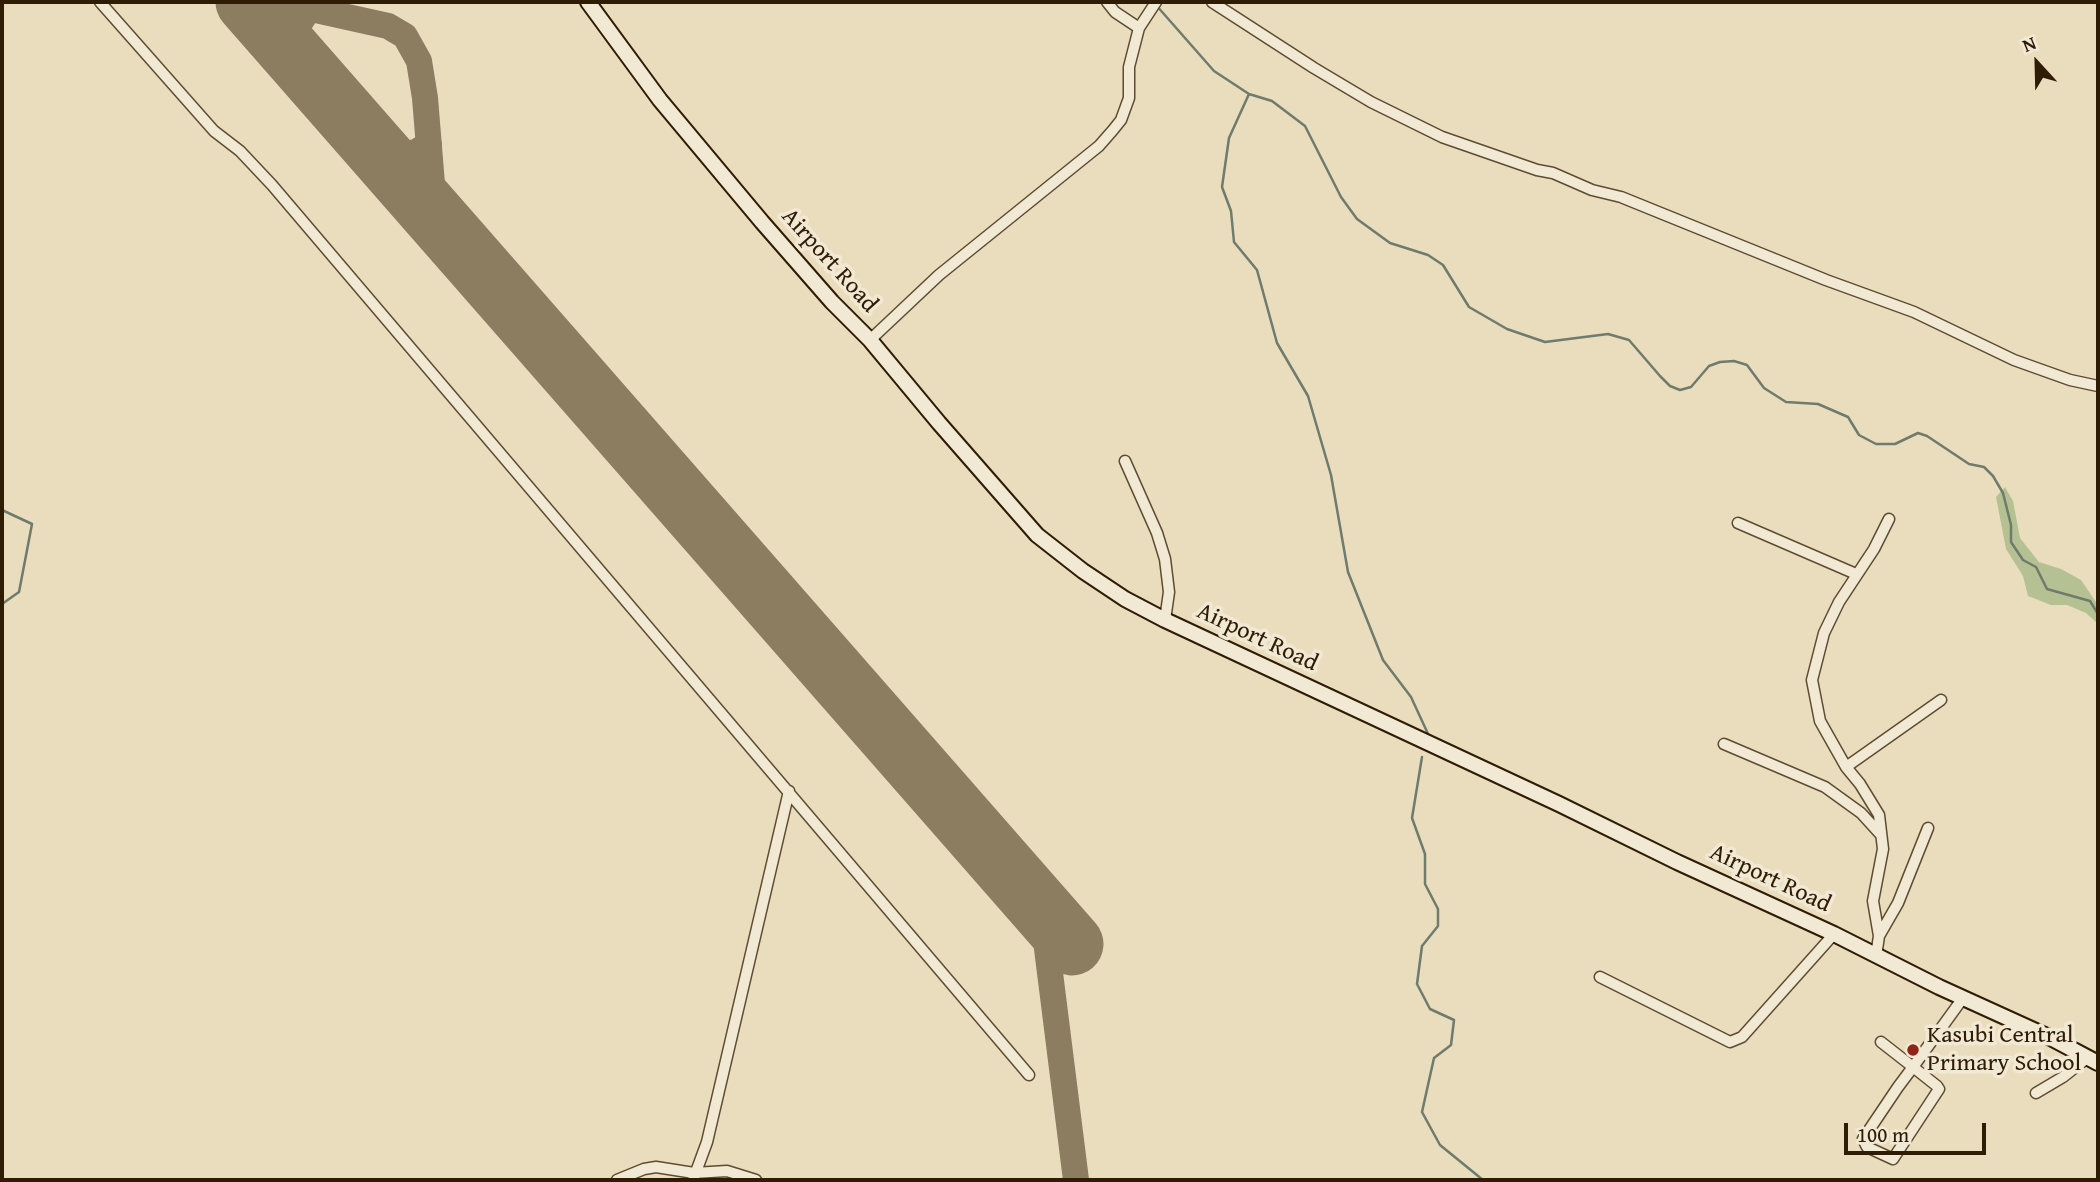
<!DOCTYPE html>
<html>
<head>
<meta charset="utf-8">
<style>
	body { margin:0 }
	#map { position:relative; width:2100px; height:1182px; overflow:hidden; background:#eaddbd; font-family:"Gentium Book Plus",serif }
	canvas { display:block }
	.frame { position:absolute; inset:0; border:4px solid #2e1c04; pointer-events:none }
	.north { position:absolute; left:2002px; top:28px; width:70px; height:70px; -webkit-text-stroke:5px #f1e9d4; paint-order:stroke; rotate:338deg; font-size:19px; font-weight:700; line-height:28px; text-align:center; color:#2e1c04 }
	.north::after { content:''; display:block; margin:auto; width:24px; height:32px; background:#2e1c04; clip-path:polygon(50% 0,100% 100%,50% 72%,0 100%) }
	.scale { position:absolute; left:1844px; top:1123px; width:142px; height:32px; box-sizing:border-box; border:4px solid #2e1c04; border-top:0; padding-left:9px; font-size:21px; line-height:24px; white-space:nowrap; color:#2e1c04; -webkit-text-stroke:5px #f1e9d4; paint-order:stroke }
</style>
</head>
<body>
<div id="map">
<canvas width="2100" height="1182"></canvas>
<div class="frame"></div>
<div class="north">N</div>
<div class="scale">100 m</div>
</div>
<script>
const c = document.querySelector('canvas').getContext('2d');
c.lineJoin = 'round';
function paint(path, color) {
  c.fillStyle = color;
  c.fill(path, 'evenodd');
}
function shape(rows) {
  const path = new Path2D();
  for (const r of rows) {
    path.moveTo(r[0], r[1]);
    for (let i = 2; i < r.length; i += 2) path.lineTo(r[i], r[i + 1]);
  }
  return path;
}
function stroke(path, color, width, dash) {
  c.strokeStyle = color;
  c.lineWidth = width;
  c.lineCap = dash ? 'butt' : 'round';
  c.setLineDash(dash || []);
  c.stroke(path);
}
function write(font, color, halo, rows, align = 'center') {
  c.font = font + ' "Gentium Book Plus",serif';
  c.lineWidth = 7;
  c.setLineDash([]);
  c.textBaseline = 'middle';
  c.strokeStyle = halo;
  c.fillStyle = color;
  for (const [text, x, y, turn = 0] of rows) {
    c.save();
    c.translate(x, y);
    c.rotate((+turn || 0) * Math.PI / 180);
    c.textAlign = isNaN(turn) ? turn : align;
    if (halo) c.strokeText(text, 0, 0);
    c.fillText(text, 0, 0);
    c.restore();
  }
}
paint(shape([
	[2005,487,2013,501,2020,538,2039,562,2061,569,2081,580,2098,605,2098,624,2086,613,2067,605,2051,605,2028,596,2023,576,2006,549,1996,497]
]), '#b5c192');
stroke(shape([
	[1156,5,1214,71,1249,94,1272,101,1305,126,1341,197,1357,219,1390,243,1428,255,1443,265,1469,307,1507,329,1545,342,1608,334,1629,340,1660,376,1670,386,1680,390,1691,387,1709,366,1720,362,1734,361,1747,365,1764,388,1786,402,1818,404,1848,417,1859,435,1876,444,1895,444,1918,433,1927,436,1969,464,1984,467,1993,476,2003,493,2011,525,2011,542,2023,560,2036,567,2047,589,2090,601,2098,614],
	[1249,94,1229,138,1222,187,1231,211,1234,242,1257,270,1277,343,1308,396,1331,475,1348,572,1383,660,1411,697,1429,736],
	[2,510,32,524,19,592,2,604],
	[1422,757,1412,818,1425,854,1425,884,1438,909,1438,926,1422,946,1417,984,1430,1009,1454,1020,1451,1045,1434,1058,1422,1112,1440,1145,1483,1180]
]), '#6e7b6d', 2.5);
stroke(shape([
	[280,2,388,26,405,36,419,61,425,98,432,184,438,213,446,230],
	[296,58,293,44,296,29,308,10],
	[372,145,385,153,395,155,416,152,429,144],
	[1042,909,1076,1180]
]), '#8c7c60', 26);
stroke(shape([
	[247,2,1072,944]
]), '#8c7c60', 63);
const street = shape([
	[100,2,214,131,240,151,272,185,1029,1075],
	[1107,2,1115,12,1139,28,1156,2],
	[1212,2,1314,68,1371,102,1442,137,1537,170,1553,173,1592,190,1621,197,1826,280,1914,312,2014,360,2070,380,2098,386],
	[870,340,939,275,1099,146,1113,130,1121,120,1129,98,1129,67,1139,28],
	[1125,461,1157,533,1165,559,1169,592,1165,620],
	[1738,523,1856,574],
	[1724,744,1825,787,1861,813,1881,835],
	[1846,767,1941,700],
	[1879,936,1898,903,1928,828],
	[1876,956,1879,936,1873,901,1883,849,1879,815,1860,784,1846,767,1820,721,1812,680,1824,633,1839,602,1874,549,1889,519],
	[1600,977,1730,1042,1742,1037,1834,934],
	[1881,1042,1913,1067,1937,1086,1939,1089,1893,1159,1867,1147,1863,1139,1898,1087,1913,1067,1963,998],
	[2036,1093,2063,1077,2087,1058],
	[617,1180,644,1169,656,1167,694,1173,727,1171,756,1180],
	[693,1180,707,1142,789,791]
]);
const secondary = shape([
	[588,2,660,100,762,222,832,302,870,340,939,423,1037,535,1083,571,1125,599,1165,620,1559,804,1677,862,1834,934,1939,987,2049,1037,2098,1063]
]);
stroke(street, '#5d4c32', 13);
stroke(secondary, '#2e1c04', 18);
stroke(street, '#f1e9d4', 10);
stroke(secondary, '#f1e9d4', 14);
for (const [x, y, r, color] of [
	[1913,1050,7,"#8f2418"]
]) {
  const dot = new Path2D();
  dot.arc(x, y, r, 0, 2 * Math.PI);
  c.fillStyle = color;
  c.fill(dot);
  stroke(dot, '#f1e9d4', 2.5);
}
write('24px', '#2e1c04', '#f1e9d4', [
	["Airport Road",829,261,48],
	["Airport Road",1257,638,25],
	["Airport Road",1770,879,25]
]);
write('24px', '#2e1c04', '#f1e9d4', [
	["Kasubi Central",1927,1036],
	["Primary School",1927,1064]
], 'left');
</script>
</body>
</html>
